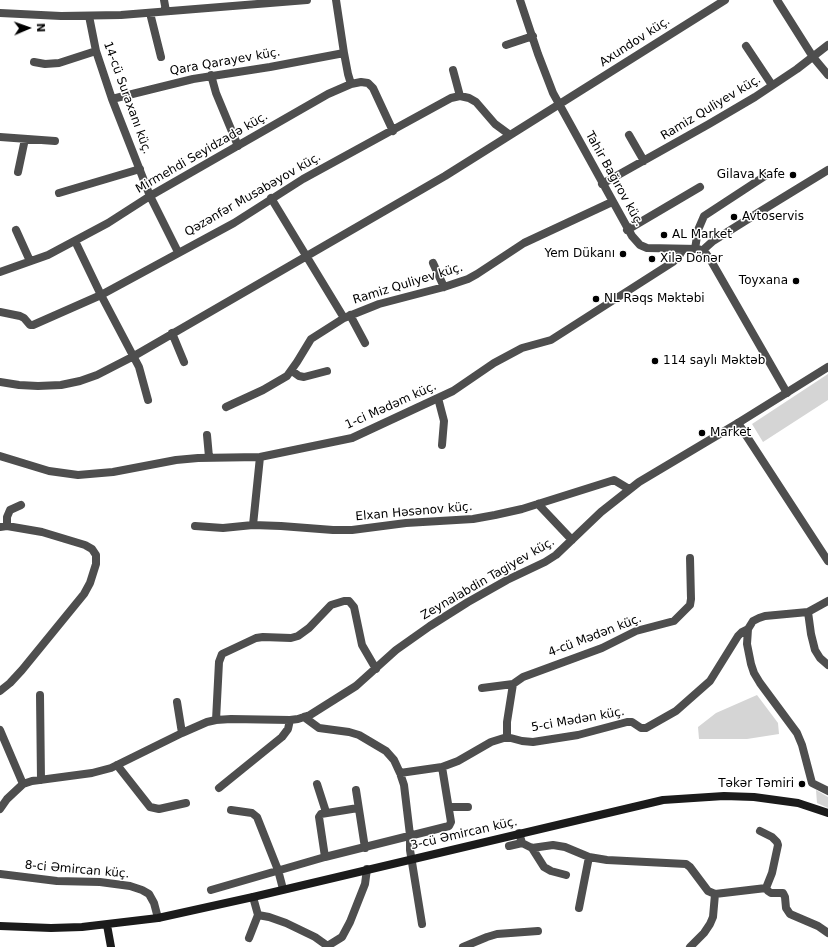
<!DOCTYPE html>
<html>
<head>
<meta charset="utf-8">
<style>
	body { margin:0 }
	#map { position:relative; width:828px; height:947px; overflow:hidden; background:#fff; font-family:"DejaVu Sans",sans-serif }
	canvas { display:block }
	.north { position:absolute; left:8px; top:8px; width:40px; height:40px; -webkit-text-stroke:3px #fff; paint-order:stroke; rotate:88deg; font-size:11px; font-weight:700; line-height:16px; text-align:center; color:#000 }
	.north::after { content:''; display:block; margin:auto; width:14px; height:18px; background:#000; clip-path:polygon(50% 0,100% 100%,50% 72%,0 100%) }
</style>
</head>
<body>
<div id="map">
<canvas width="828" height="947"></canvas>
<div class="north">N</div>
</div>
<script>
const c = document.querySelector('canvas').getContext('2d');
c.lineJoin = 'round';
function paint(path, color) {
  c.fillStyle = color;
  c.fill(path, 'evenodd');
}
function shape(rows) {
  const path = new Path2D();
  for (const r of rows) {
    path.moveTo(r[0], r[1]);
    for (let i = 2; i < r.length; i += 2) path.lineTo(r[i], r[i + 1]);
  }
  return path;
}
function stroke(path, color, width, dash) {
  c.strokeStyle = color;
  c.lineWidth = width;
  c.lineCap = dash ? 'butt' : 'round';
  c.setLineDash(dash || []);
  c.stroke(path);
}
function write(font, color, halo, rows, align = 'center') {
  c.font = font + ' "DejaVu Sans",sans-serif';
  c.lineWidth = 3;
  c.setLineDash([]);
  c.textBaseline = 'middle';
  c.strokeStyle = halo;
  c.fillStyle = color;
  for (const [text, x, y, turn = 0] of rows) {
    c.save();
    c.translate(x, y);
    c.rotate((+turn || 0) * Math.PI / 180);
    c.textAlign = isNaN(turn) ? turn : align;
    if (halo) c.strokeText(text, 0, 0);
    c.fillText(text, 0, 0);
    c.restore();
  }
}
paint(shape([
	[828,374,828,400,763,442,752,424],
	[757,695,778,723,779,734,747,739,699,739,698,727,716,713],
	[816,790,828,797,828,808,817,803]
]), '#d5d5d5');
stroke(shape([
	[164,0,166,11],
	[336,0,344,53,348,74,351,84],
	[520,0,538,54,553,93,632,236,640,245,647,248,698,249,705,252,710,259,787,393],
	[777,0,813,57,828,75],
	[0,13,61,16,121,15,307,0],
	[150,13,161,57],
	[89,16,96,51,112,99,150,196,178,252],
	[506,45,533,36],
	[746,46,772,85],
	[34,62,45,64,59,63,96,51],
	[453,70,460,96],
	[211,75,216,93,238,146],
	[112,99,193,79,270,67,344,53],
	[629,135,644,161],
	[0,137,55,141],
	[18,172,25,139],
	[602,184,709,124,755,97,797,69,828,45],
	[59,193,140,169],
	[271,198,344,318],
	[16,230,30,261],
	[627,230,700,187],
	[75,241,101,295,139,367,148,400],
	[695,249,698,230,704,216,765,176],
	[703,250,713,241,761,211,828,170],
	[433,263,444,287],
	[0,272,48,255,108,223,150,196,328,94,351,84,361,82,368,83,373,88,393,131],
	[0,312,20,316,24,318,30,325,33,325,101,295,234,223,303,179,451,98,460,96,469,98,476,102,495,124,510,135],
	[350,315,365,343],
	[172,333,184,362],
	[292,371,299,376,304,377,327,371],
	[0,382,19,385,38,386,61,385,80,381,97,375,134,356,445,176,725,0],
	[438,398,444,421,442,445],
	[226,407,263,390,287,376,297,362,311,339,344,318,379,304,444,287,468,279,477,274,524,243,612,202],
	[207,435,209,457],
	[0,456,49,471,78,475,113,472,176,460,198,458,260,457,352,438,453,391,494,363,522,348,551,340,673,262,679,256,683,249],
	[538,504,572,540],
	[253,525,260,457],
	[7,526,7,517,10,510,21,505],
	[195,526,223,528,253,525,281,526,333,530,352,530,406,523,473,519,495,515,522,509,614,480,629,489],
	[0,527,7,526,42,532,85,545,92,549,96,555,96,564,90,583,84,594,22,670,10,683,0,691],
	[828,601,808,612,765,616,759,618,753,621,748,629,747,644,751,664,754,673,760,683,797,733,802,745,812,783,828,791],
	[808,612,811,634,815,650,820,658,828,665],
	[482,688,513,684],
	[40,695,41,780],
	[177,702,182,733],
	[304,717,319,728,349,732,359,735,386,751,394,760,400,773,404,785,410,835,410,850,422,924],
	[216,720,219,662,222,654,256,638,263,637,291,638,298,636,309,628,331,605,344,601,349,601,354,607,362,645,376,669],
	[0,730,23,784],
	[507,737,507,722,513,684,523,677,602,648,636,631,674,621,690,605,691,599,690,558],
	[117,765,150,807,159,809,186,803],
	[400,773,442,767,458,761,491,742,507,737,522,741,533,742,578,735,627,722,632,722,641,728,646,728,676,711,710,681,738,636,742,632,748,629],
	[317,784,326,812],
	[219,788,282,737,288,729,290,720],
	[356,790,365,848],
	[449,807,468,807],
	[0,809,7,799,23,784,32,781,92,773,111,768,182,733,207,722,216,720,231,719,290,720,298,719,310,715,356,686,396,650,430,626,468,602,507,580,545,562,556,555,601,512,639,482,738,423],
	[231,810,252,813,257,817,278,870,283,889],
	[760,831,772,837,777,842,778,845,772,873,766,888],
	[519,833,522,843,532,848,553,845,565,847,589,857,607,860,686,864,690,867,708,891,715,894,766,888,768,891,771,893,783,893,785,897,786,908,790,914,818,926,828,933],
	[509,846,522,843],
	[532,848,544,867,551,871,566,875],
	[325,857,319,817,321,814,358,808],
	[0,874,57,881,100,882,130,886,142,890,149,894,154,903,158,918],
	[211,890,325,857,449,826,451,822,442,767],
	[253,897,258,915,269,917,286,923,315,937,329,947],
	[579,908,589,857],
	[249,938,258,915],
	[326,947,342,937,350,922,365,884,367,869],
	[463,947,487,937,497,934,538,931],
	[690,947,704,933,710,924,713,917,715,894]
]), '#4e4e4e', 8);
stroke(shape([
	[828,367,738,423,828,561]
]), '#4e4e4e', 8);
stroke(shape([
	[107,925,111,947],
	[0,926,51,928,82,927,158,918,253,897,663,800,724,796,754,797,798,803,828,813]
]), '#1b1b1b', 8);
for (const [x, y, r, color] of [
	[793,175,4,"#000"],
	[734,217,4,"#000"],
	[664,235,4,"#000"],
	[623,254,4,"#000"],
	[652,259,4,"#000"],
	[796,281,4,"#000"],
	[596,299,4,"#000"],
	[655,361,4,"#000"],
	[702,433,4,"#000"],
	[802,784,4,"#000"]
]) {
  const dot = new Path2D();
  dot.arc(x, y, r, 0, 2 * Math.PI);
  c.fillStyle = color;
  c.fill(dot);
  stroke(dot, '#fff', 1.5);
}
write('12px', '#000', '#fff', [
	["Axundov küç.",635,42,-33],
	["Qara Qarayev küç.",225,62,-10],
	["14-cü Suraxanı küç.",127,98,70],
	["Ramiz Quliyev küç.",711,108,-31],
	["Mirmehdi Seyidzadə küç.",202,153,-30],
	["Tahir Bağırov küç.",614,179,61],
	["Qəzənfər Musabəyov küç.",253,195,-30],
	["Ramiz Quliyev küç.",408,284,-17],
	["1-ci Mədəm küç.",391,406,-24],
	["Elxan Həsənov küç.",414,512,-5],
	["Zeynalabdin Tagiyev küç.",488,579,-30],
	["4-cü Mədən küç.",595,636,-21],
	["5-ci Mədən küç.",578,720,-10],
	["3-cü Əmircan küç.",464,834,-13],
	["8-ci Əmircan küç.",77,870,5]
]);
write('12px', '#000', '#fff', [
	["Gilava Kafe",785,175,"right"],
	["Avtoservis",742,217],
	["AL Market",672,235],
	["Yem Dükanı",615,254,"right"],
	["Xilə Dönər",660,259],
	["Toyxana",788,281,"right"],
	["NL Rəqs Məktəbi",604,299],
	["114 saylı Məktəb",663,361],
	["Market",710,433],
	["Təkər Təmiri",794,784,"right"]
], 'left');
</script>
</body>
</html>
